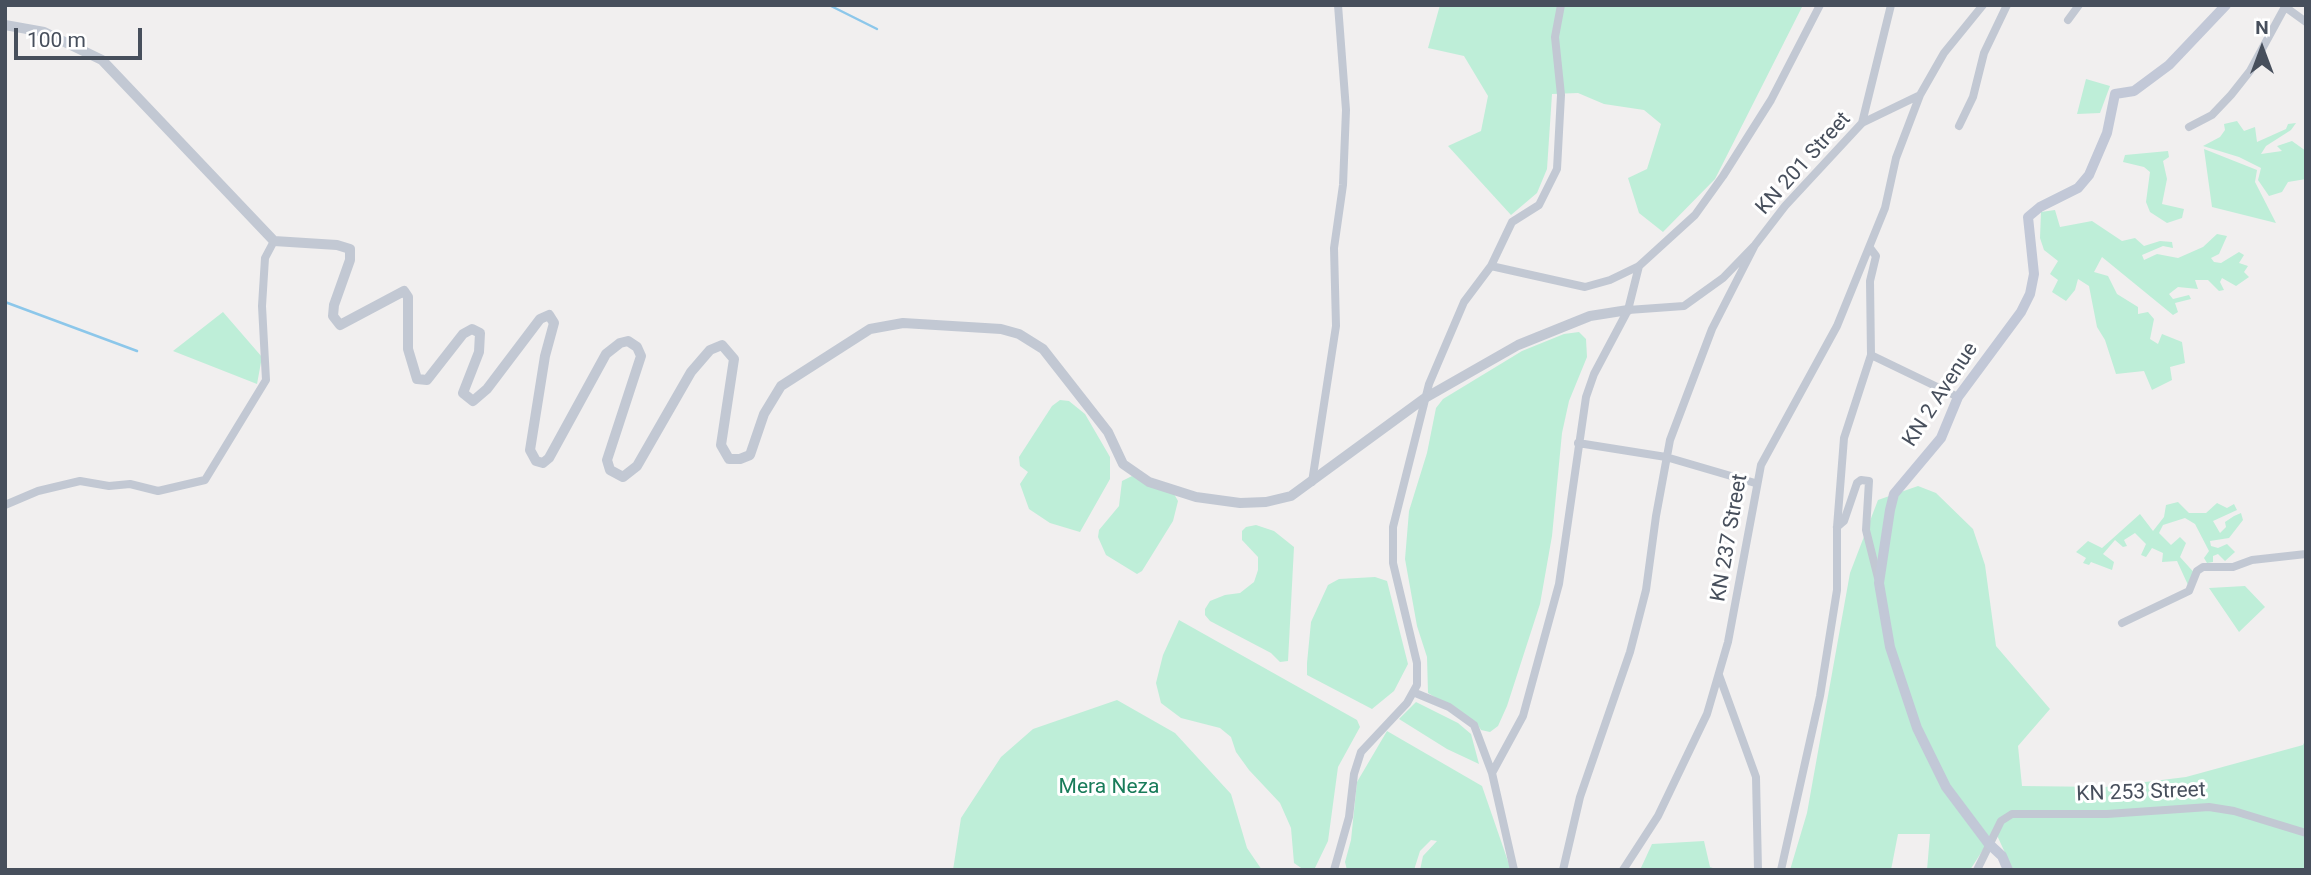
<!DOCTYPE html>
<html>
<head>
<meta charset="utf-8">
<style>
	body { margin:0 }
	#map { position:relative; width:2311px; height:875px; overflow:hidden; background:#f1efef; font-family:Roboto,sans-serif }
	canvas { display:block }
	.frame { position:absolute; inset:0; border:7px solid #474f5c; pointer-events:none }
	.north { position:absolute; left:2227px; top:14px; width:70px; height:70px; -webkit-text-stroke:5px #fff; paint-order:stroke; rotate:0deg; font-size:19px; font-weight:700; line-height:28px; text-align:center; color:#474f5c }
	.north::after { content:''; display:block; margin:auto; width:24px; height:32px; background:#474f5c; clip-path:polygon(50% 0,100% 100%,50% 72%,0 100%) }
	.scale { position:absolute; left:14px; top:28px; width:128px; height:32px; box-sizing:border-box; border:4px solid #474f5c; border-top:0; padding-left:9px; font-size:21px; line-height:24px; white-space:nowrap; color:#474f5c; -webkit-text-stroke:5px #fff; paint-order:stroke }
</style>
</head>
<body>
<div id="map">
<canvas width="2311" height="875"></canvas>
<div class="frame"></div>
<div class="north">N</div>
<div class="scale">100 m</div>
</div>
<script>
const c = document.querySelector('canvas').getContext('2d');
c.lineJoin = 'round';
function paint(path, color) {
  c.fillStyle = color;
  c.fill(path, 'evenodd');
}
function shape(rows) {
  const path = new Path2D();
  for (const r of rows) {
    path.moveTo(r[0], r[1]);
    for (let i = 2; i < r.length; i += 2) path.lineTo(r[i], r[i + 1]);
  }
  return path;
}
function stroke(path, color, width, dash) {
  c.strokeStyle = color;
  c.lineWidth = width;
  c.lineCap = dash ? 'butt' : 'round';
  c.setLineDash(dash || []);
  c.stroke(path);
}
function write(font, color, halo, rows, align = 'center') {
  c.font = font + ' Roboto,sans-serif';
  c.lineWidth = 6;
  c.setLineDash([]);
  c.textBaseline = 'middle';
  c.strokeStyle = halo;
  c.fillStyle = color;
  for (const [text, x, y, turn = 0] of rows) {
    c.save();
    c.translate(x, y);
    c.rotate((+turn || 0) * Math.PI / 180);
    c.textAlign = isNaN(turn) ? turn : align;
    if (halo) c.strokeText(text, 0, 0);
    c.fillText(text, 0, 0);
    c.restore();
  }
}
paint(shape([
	[1440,5,1803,5,1715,179,1663,232,1639,213,1628,178,1647,169,1661,124,1644,110,1604,104,1578,93,1552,94,1547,169,1537,193,1511,215,1448,146,1481,131,1488,96,1464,56,1428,48],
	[2086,79,2110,86,2100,113,2077,114],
	[2237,121,2244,131,2255,127,2257,142,2286,129,2288,124,2296,123,2291,130,2266,146,2261,154,2282,151,2277,146,2292,141,2306,151,2306,179,2288,182,2282,192,2269,196,2258,180,2261,168,2239,157,2203,146,2220,137,2225,130,2224,124],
	[2204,149,2257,170,2255,182,2276,223,2212,207],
	[2168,151,2169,157,2163,161,2167,179,2162,204,2184,209,2182,218,2167,223,2150,212,2146,202,2150,172,2144,167,2123,162,2125,155],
	[2055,210,2060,227,2092,221,2122,241,2135,238,2144,246,2160,241,2172,242,2173,248,2163,246,2142,255,2144,260,2157,254,2178,258,2203,247,2217,234,2227,236,2219,254,2211,258,2214,262,2221,263,2239,252,2244,255,2239,263,2248,266,2244,272,2249,277,2236,286,2222,278,2220,282,2224,290,2219,291,2208,280,2195,280,2198,289,2178,287,2169,294,2173,299,2189,295,2191,299,2175,303,2178,312,2173,315,2102,257,2094,272,2108,276,2117,294,2138,307,2138,314,2148,312,2154,319,2150,339,2158,344,2162,334,2182,342,2185,363,2170,367,2172,380,2152,390,2144,371,2116,374,2105,340,2097,327,2089,286,2078,279,2075,290,2066,301,2052,292,2058,280,2050,274,2058,261,2044,250,2040,238,2041,212],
	[223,312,262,357,257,384,173,351],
	[1579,332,1586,339,1587,357,1569,401,1562,433,1552,536,1540,604,1507,706,1498,726,1490,732,1481,730,1476,722,1428,693,1427,657,1417,626,1405,559,1409,511,1427,453,1436,408,1443,399,1522,351,1564,334],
	[1060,400,1069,401,1085,414,1110,457,1110,479,1080,532,1050,523,1029,509,1020,484,1028,472,1020,466,1019,457,1052,406],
	[1132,476,1173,492,1178,501,1173,521,1142,571,1137,574,1106,555,1098,537,1099,530,1119,506,1122,481],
	[1918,486,1936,493,1973,529,1985,565,1996,646,2050,709,2018,746,2022,786,2105,787,2186,777,2303,745,2306,738,2306,870,2013,870,1995,831,1970,870,1927,870,1930,834,1898,834,1891,870,1790,870,1807,813,1850,573,1878,500],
	[2178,502,2189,513,2206,513,2217,503,2227,508,2234,504,2237,510,2213,521,2220,533,2226,527,2225,522,2234,516,2241,513,2243,520,2229,538,2210,541,2211,546,2218,548,2227,544,2235,552,2225,561,2218,554,2213,556,2213,562,2207,563,2204,558,2209,551,2195,524,2185,518,2163,525,2159,533,2171,545,2180,537,2186,543,2180,557,2198,577,2188,585,2177,561,2162,562,2163,553,2152,548,2146,557,2141,555,2146,544,2135,533,2124,540,2127,546,2123,547,2115,540,2103,554,2114,562,2112,570,2091,562,2089,565,2083,563,2086,558,2076,552,2088,541,2102,548,2140,514,2153,531,2164,517,2166,505],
	[1256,525,1274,531,1294,547,1288,661,1280,662,1271,653,1210,621,1205,615,1205,609,1210,601,1225,595,1240,593,1254,582,1258,570,1258,557,1242,540,1242,531,1246,527],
	[1375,577,1387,581,1408,664,1394,691,1372,709,1307,675,1307,663,1311,622,1328,585,1339,579],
	[2245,586,2265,607,2239,632,2209,588],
	[1179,620,1357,720,1360,727,1338,767,1328,841,1314,870,1304,870,1294,863,1291,828,1280,803,1249,770,1236,752,1231,737,1220,728,1181,718,1161,703,1156,683,1163,655],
	[1117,700,1175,733,1231,794,1247,848,1262,870,953,870,961,818,1001,757,1033,729],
	[1416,702,1458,723,1471,734,1479,764,1447,749,1399,719],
	[1387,731,1482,786,1511,870,1420,870,1423,856,1437,841,1431,840,1420,851,1414,870,1347,870,1345,862,1351,840,1357,782],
	[1704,841,1710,867,1719,870,1640,870,1652,844]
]), '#beeed8');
stroke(shape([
	[829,5,877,29],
	[5,302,137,351]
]), '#8cc7ea', 2.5);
stroke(shape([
	[2289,5,2288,9,2306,22],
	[2068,20,2079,5],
	[1862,123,1891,5],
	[1959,126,1973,97,1984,53,2007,5],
	[2189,127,2212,115,2231,95,2250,71,2286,5],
	[1491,266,1512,222,1539,205,1557,169,1561,95,1555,37,1561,5],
	[1628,310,1684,306,1723,278,1755,245,1785,206,1862,123,1920,95,1944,53,1983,5],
	[1871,355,1958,397],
	[1578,443,1666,457,1755,483],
	[1312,482,1336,326,1334,248,1343,185,1346,110,1338,5],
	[5,505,38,491,80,481,109,486,130,484,158,491,205,480,266,380,262,306,265,258,274,241],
	[1837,527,1844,521,1857,483,1861,480,1869,481,1866,530,1878,578],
	[2122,623,2189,591,2197,571,2203,567,2233,567,2252,560,2306,554],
	[1719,675,1756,777,1758,870],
	[1413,692,1449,707,1474,725,1492,773],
	[1334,870,1349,817,1354,774,1361,752,1407,703,1417,685,1417,663,1393,563,1393,527,1429,384,1464,302,1491,266,1585,287,1610,280,1639,266,1695,215,1723,176,1771,100,1820,5],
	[1514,870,1492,773,1523,716,1559,584,1586,397,1594,374,1628,310,1639,266],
	[1563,870,1580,797,1630,652,1646,590,1656,516,1670,440,1712,329,1755,245],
	[1623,870,1658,816,1707,714,1728,642,1761,465,1837,326,1885,208,1896,158,1920,95],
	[1781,870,1820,696,1837,590,1837,527,1844,438,1871,355,1870,281,1876,256,1870,248],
	[1977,870,2001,821,2012,814,2107,814,2209,807,2234,811,2306,833]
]), '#c2c8d3', 8);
stroke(shape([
	[5,25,44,32,102,60,274,241,337,245,350,249,350,260,334,305,333,316,340,325,404,291,408,297,408,349,417,379,427,380,463,334,472,329,480,333,479,352,463,393,473,401,487,389,540,319,549,315,554,323,545,356,530,450,536,461,543,463,549,458,606,354,620,343,628,341,637,347,641,356,607,460,610,470,623,477,637,466,691,372,710,350,722,345,734,359,721,445,729,459,740,459,750,455,764,414,781,386,870,329,903,323,1001,329,1019,334,1043,349,1108,432,1123,464,1149,482,1196,497,1240,503,1266,502,1291,496,1425,398,1518,345,1590,316,1628,310]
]), '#c2c8d3', 10);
stroke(shape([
	[2008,870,2002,856,1988,843,1946,787,1917,728,1890,647,1879,583,1890,510,1894,494,1941,438,1958,397,2021,312,2030,294,2034,274,2028,217,2040,207,2078,188,2089,175,2107,133,2115,94,2134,91,2169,65,2226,5]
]), '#c2c8d7', 10);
write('21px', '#474f5c', '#fff', [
	["KN 201 Street",1804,164,-48],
	["KN 2 Avenue",1941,395,-57],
	["KN 237 Street",1730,538,-80],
	["KN 253 Street",2141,793,-2]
]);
write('21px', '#197c5a', '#fff', [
	["Mera Neza",1109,788]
]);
</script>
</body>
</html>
